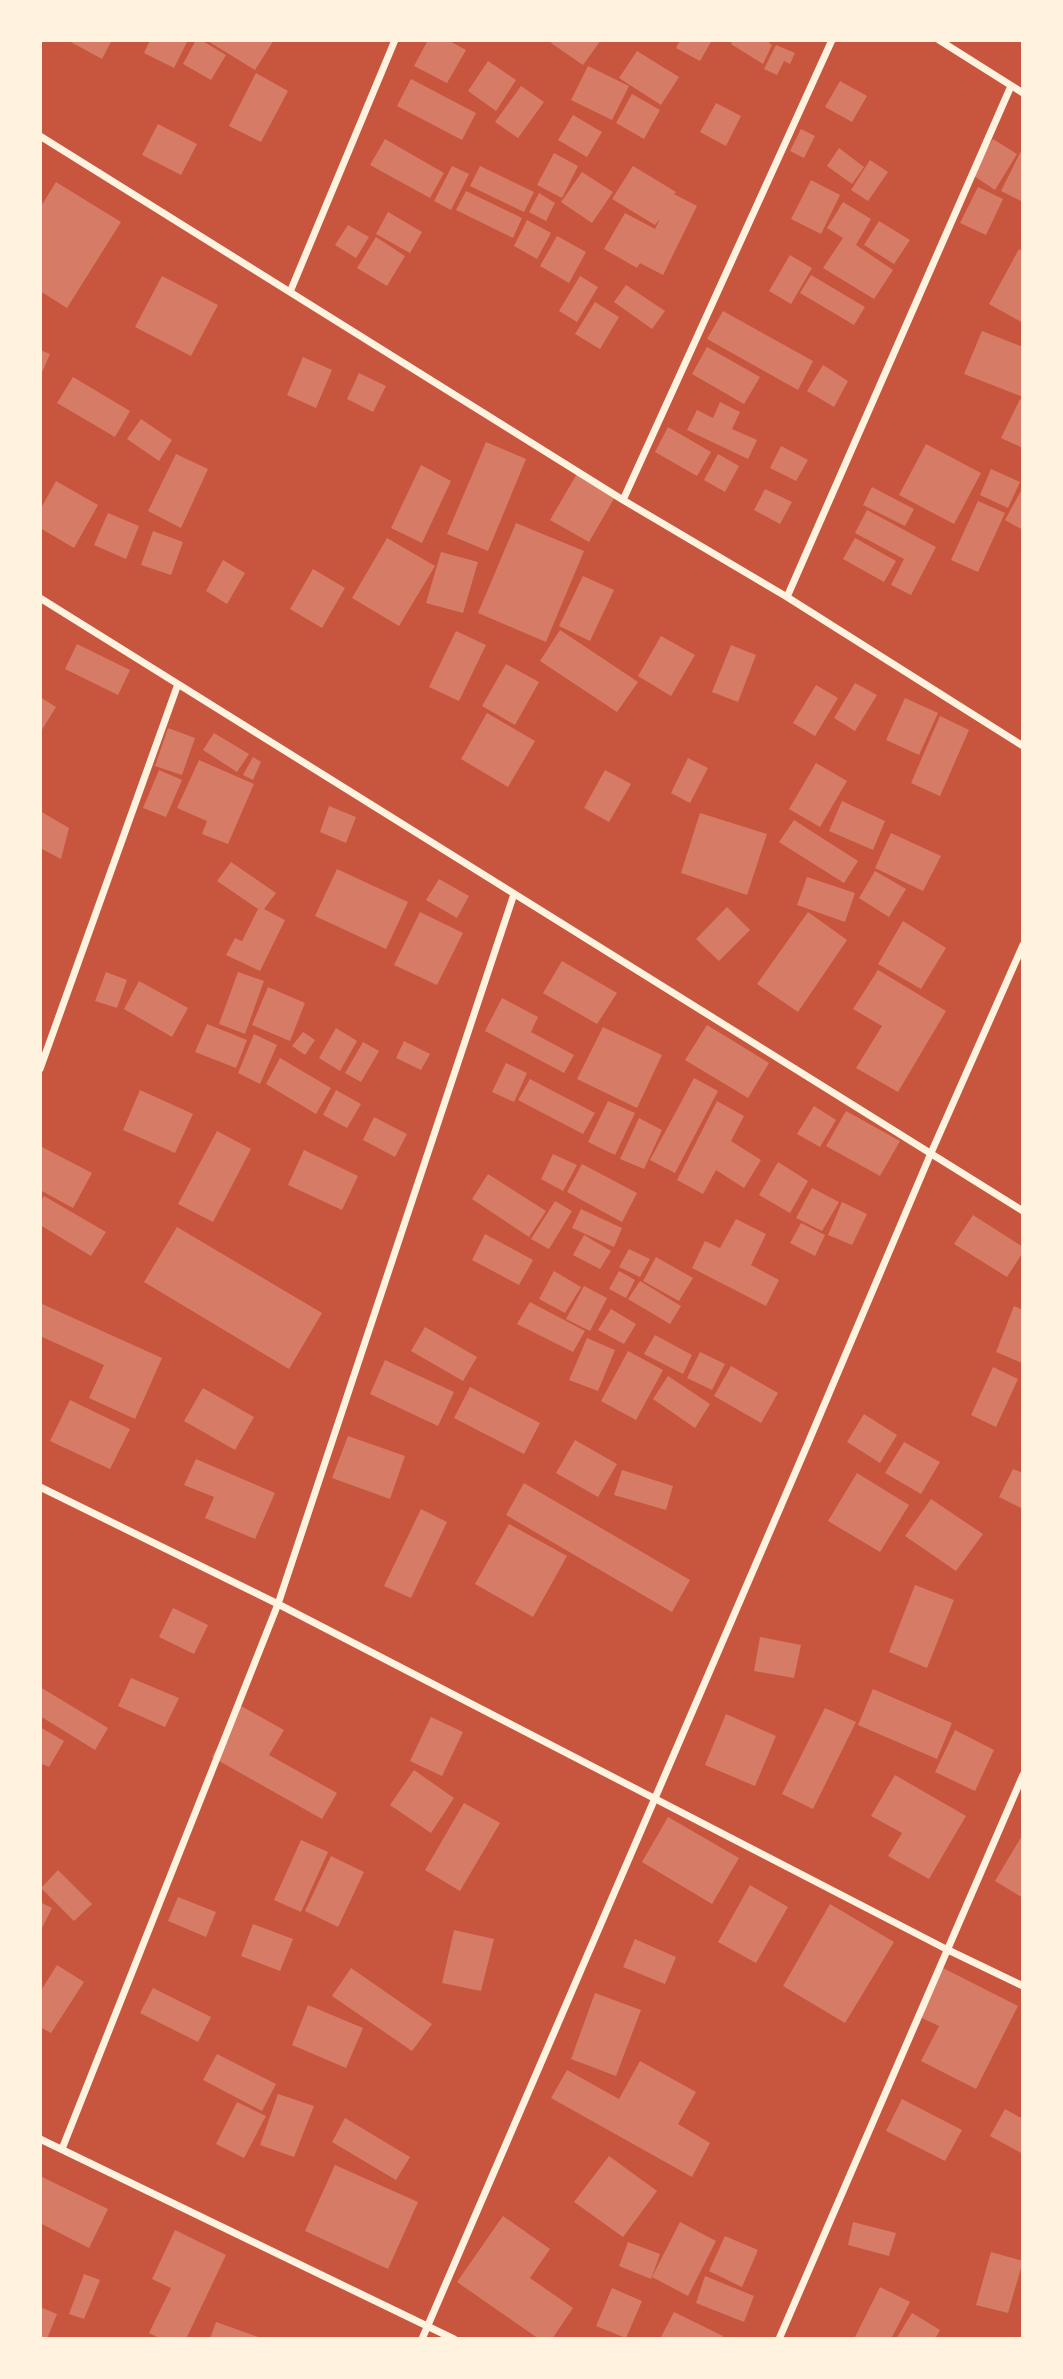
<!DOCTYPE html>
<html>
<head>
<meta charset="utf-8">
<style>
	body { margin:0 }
	#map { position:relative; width:1063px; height:2379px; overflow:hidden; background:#c8553d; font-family:Mulish,sans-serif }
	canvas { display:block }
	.frame { position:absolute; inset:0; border:42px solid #fff3e0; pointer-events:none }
</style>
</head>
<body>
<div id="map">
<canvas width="1063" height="2379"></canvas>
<div class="frame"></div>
</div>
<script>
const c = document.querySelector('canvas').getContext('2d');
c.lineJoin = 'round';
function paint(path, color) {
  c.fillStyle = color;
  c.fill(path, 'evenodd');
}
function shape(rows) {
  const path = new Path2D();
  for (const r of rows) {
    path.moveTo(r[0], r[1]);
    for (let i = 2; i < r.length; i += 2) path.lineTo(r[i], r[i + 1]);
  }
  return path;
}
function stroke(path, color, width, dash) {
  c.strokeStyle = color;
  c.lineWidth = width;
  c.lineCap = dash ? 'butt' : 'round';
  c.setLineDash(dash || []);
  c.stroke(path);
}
paint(shape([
	[67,40,112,40,102,59],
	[150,40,188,40,174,68,144,53],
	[196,40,201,40,226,55,211,80,183,64],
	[206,40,274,40,255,70],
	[428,40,448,40,466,50,447,83,414,66],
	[553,40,601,40,583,65,551,43],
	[680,40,712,40,700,61,676,48],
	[733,40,770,40,769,43,772,45,763,64,731,44],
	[776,45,795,53,790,64,784,61,777,75,764,69],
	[637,51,679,77,661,105,619,78],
	[488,61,516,80,496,111,468,91],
	[588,66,629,86,612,120,571,100],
	[256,73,288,91,261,142,229,126],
	[411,79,476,113,462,140,397,106],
	[840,81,867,96,852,122,825,107],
	[521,86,544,102,518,138,495,122],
	[632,94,660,110,644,139,616,123],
	[716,103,741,116,726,146,700,132],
	[573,115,602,132,587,157,558,140],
	[158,124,197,144,181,175,142,155],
	[801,129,815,136,804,158,790,151],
	[385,139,444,173,430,198,370,165],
	[993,139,1017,154,995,190,971,174],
	[1023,147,1023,202,1001,191],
	[839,148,864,167,852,184,827,166],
	[554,153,578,166,562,198,537,185],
	[870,160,888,172,868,201,851,190],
	[452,166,469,174,451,210,434,201],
	[480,166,534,192,524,212,470,186],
	[633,166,676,192,674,194,697,206,663,275,640,263,637,268,604,249,625,213,655,229,660,219,655,225,612,199],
	[582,172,613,192,592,223,561,202],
	[811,180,840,195,821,234,791,219],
	[56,182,121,222,67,308,40,291,40,208],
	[978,187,1003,199,986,235,960,223],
	[466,191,522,218,513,238,456,210],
	[539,193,555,203,546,221,529,212],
	[843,202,871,219,856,245,893,270,874,299,823,268,843,238,827,228],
	[388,212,422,232,410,253,376,234],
	[527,220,551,233,537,259,514,246],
	[879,221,910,240,894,264,864,245],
	[348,225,369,237,356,258,335,245],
	[557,236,586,252,569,283,540,266],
	[376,237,405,256,387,286,357,268],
	[1019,249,1023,252,1023,323,989,304],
	[790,255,812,268,791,304,769,291],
	[811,275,865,307,854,325,800,293],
	[162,276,218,305,191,356,135,327],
	[580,276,598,287,577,322,559,311],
	[626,285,665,311,652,329,614,302],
	[595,302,619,317,600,349,575,334],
	[723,311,813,361,798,390,707,339],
	[982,331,1023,347,1023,397,964,374],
	[707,347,760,377,744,404,692,374],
	[40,350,50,354,40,377],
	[303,357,332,370,316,408,287,395],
	[823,365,848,381,834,407,807,391],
	[359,373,386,386,373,412,347,399],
	[73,377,130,411,115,437,57,403],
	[1020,399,1023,400,1023,448,1001,438],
	[720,402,740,412,732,429,757,440,748,459,687,430,697,410,713,418],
	[141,419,172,440,159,461,127,439],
	[668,427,711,452,697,476,655,452],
	[486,442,526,459,488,551,447,534],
	[926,444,981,473,954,524,899,495],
	[781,446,808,460,796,481,770,468],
	[176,454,208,469,181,528,148,511],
	[718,454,739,466,725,492,704,480],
	[421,465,451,481,422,543,391,528],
	[991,469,1020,482,1008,508,980,495],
	[578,472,616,495,589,542,550,520],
	[56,481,98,505,74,548,40,528,40,510],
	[872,487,914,509,905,526,863,505],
	[1023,487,1023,530,1005,520],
	[765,489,792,502,780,524,754,510],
	[978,501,1005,513,978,572,951,560],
	[867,510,936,547,911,595,891,585,904,559,855,533],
	[108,513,139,526,126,559,94,545],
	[516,523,584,551,546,642,478,613],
	[153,531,183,542,171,575,141,565],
	[387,538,435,566,399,626,352,598],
	[855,538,896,561,884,582,843,559],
	[441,552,478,562,463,613,426,603],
	[223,560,245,573,227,604,206,591],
	[313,569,345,588,322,628,290,609],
	[583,576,614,590,590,641,559,626],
	[560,630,638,682,617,712,540,661],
	[456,631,486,645,459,701,429,687],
	[661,636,695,655,671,696,638,676],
	[77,644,130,670,118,695,65,669],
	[731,645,756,655,738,702,712,692],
	[506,664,539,682,515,725,482,706],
	[855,683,877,695,855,731,834,718],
	[816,685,838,698,815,736,793,723],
	[40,697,56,707,40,733],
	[905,698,938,713,919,755,886,740],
	[487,713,535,741,508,787,461,759],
	[940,716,969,730,940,796,911,783],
	[168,728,195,738,182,775,155,766],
	[214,733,249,754,237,772,203,750],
	[253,757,261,762,253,780,243,775],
	[688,758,708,768,690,803,671,793],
	[199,760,254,784,228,844,202,834,207,821,177,808],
	[816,763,847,781,820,827,789,809],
	[159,770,182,780,166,817,143,808],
	[605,770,631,784,609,822,584,808],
	[842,801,885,821,873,850,829,831],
	[329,806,356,817,346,843,320,832],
	[40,811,69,828,61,859,40,848],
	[700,813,767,834,747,895,681,873],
	[794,820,858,861,844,883,779,842],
	[891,833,941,856,923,891,875,868],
	[231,862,276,893,264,909,285,920,260,971,226,955,235,938,242,941,258,909,217,881],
	[337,869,408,902,386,949,315,916],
	[875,871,906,889,889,917,859,898],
	[807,877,855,893,845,922,797,905],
	[439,879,469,896,457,918,426,900],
	[727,907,750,930,719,961,696,939],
	[420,912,463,933,437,985,394,965],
	[808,912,847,940,798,1012,757,984],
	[903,921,946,948,921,989,878,964],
	[562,961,617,993,597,1024,543,993],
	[878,970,946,1011,898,1092,856,1068,882,1026,853,1009],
	[106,972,127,980,117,1008,95,1001],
	[238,972,264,981,245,1034,219,1024],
	[139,981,188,1008,172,1037,124,1009],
	[268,987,305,1003,290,1041,252,1025],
	[502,998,538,1017,531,1032,574,1055,564,1073,485,1031],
	[207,1024,247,1040,236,1068,195,1052],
	[707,1025,769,1063,748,1098,685,1060],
	[603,1027,662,1055,637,1108,577,1079],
	[336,1028,357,1041,340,1071,319,1058],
	[303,1032,315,1040,305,1055,292,1046],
	[254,1034,277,1045,260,1084,238,1073],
	[404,1041,430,1054,421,1070,396,1058],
	[363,1042,379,1051,361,1082,345,1073],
	[280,1058,331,1088,316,1114,266,1084],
	[506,1063,527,1073,514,1102,492,1092],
	[694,1078,718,1091,675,1173,650,1160],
	[530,1079,595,1113,583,1134,518,1100],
	[140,1090,193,1114,175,1153,123,1130],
	[336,1090,361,1104,347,1128,323,1115],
	[608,1101,635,1113,615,1155,588,1142],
	[717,1101,744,1116,731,1141,761,1160,744,1188,716,1170,703,1194,677,1180],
	[814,1106,836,1120,820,1147,797,1134],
	[846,1111,900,1141,880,1176,826,1146],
	[374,1117,407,1134,395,1157,363,1140],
	[639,1118,662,1130,644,1169,620,1159],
	[217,1131,251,1149,213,1222,178,1204],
	[40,1146,92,1173,73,1208,40,1190],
	[304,1150,358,1176,342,1210,288,1185],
	[553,1154,577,1165,563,1191,541,1179],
	[778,1162,808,1181,790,1213,759,1195],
	[582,1164,637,1193,622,1222,567,1192],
	[488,1174,546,1211,529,1237,472,1199],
	[812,1188,839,1202,822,1231,796,1218],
	[44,1196,106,1232,91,1256,40,1225,40,1202],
	[555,1201,572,1211,549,1249,531,1239],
	[842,1202,867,1214,852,1245,828,1235],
	[581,1209,622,1228,614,1247,572,1228],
	[973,1215,1023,1247,1023,1252,1007,1277,954,1244],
	[736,1219,766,1234,751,1265,779,1280,766,1306,692,1268,705,1241,720,1248],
	[801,1223,825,1235,815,1256,790,1243],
	[177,1227,322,1313,289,1369,144,1282],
	[485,1234,533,1260,519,1285,472,1260],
	[584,1235,611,1251,600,1269,573,1255],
	[629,1249,650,1259,640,1277,619,1267],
	[656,1257,693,1278,679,1301,643,1281],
	[554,1271,581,1287,565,1313,539,1299],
	[619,1271,635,1280,626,1298,609,1289],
	[640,1281,681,1306,670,1324,628,1299],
	[584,1286,607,1298,590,1331,566,1319],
	[530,1302,585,1331,573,1352,517,1324],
	[40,1303,162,1358,135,1419,89,1398,104,1365,40,1336],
	[1014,1306,1023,1310,1022,1363,996,1352],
	[611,1309,636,1324,624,1344,598,1330],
	[425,1327,477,1357,463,1381,411,1351],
	[655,1335,692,1355,683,1374,644,1354],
	[587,1338,615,1350,598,1391,569,1380],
	[628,1351,663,1370,636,1420,601,1401],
	[700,1352,725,1364,712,1390,687,1378],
	[385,1360,454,1392,438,1426,370,1394],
	[731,1366,778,1393,761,1423,714,1396],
	[993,1367,1018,1379,996,1427,971,1415],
	[668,1376,710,1404,695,1428,653,1399],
	[470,1387,540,1423,524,1454,454,1418],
	[203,1388,254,1417,235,1450,184,1421],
	[70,1400,130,1429,110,1469,50,1441],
	[864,1414,897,1435,880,1463,847,1442],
	[348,1436,405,1456,390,1499,332,1478],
	[575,1440,617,1464,598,1497,556,1473],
	[904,1442,940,1462,921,1494,885,1473],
	[196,1459,275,1493,255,1539,205,1518,214,1497,184,1485],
	[1013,1469,1023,1473,1023,1509,999,1497],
	[622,1470,673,1486,666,1510,614,1495],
	[857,1473,909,1505,880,1552,828,1521],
	[524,1483,690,1580,672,1612,506,1515],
	[931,1499,983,1534,956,1571,905,1536],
	[421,1509,447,1522,411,1598,384,1586],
	[509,1524,567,1556,533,1617,475,1584],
	[915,1585,954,1600,927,1668,889,1652],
	[173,1608,208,1625,194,1654,159,1637],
	[760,1637,801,1645,794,1678,754,1671],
	[131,1678,179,1698,165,1727,118,1706],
	[40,1687,108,1728,95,1750,40,1716],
	[873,1689,952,1723,937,1759,858,1725],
	[241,1706,284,1730,269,1755,337,1793,322,1819,212,1757],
	[825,1708,856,1722,813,1809,782,1794],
	[726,1714,776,1736,755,1786,705,1765],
	[431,1717,463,1732,442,1776,410,1761],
	[40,1727,64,1741,49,1767,40,1763],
	[955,1730,994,1750,975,1791,935,1772],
	[414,1770,454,1798,431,1833,390,1805],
	[895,1775,966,1816,929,1879,888,1856,902,1833,871,1816],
	[464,1803,500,1823,460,1891,425,1870],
	[668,1817,739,1858,712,1904,642,1862],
	[1023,1834,1023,1898,995,1881],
	[301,1840,328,1852,301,1912,274,1900],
	[331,1856,364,1872,338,1927,305,1911],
	[58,1870,92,1904,74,1921,41,1888],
	[750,1885,788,1907,756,1963,718,1942],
	[178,1897,216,1912,206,1937,168,1921],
	[40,1902,52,1908,40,1932],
	[830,1904,894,1942,845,2023,783,1986],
	[253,1924,293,1939,280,1971,241,1956],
	[454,1930,494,1939,481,1991,442,1983],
	[635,1939,676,1957,665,1984,623,1967],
	[57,1965,84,1982,51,2033,40,2027,40,1992],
	[351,1968,432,2024,412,2051,332,1996],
	[943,1968,1018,2006,976,2089,921,2061,939,2026,918,2016],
	[153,1988,211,2017,198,2042,140,2013],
	[595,1993,641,2010,616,2076,571,2059],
	[308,2005,363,2028,346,2068,292,2045],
	[217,2054,276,2084,262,2111,203,2080],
	[640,2061,696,2092,678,2124,710,2143,692,2177,551,2098,567,2070,619,2099],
	[278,2094,314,2106,294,2157,260,2145],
	[902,2099,962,2130,945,2161,886,2131],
	[237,2102,266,2116,244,2158,216,2144],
	[1005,2109,1023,2119,1023,2154,990,2136],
	[345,2118,410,2157,396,2180,332,2142],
	[609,2156,657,2191,623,2237,574,2202],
	[335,2165,418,2202,388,2269,305,2231],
	[40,2176,108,2209,89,2248,40,2223],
	[503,2216,550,2249,530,2278,573,2308,552,2339,539,2339,457,2282],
	[680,2222,716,2241,688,2296,652,2277],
	[853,2222,896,2233,889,2256,848,2245],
	[175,2230,226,2255,186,2339,161,2339,149,2333,171,2288,152,2279],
	[725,2236,758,2250,742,2287,709,2271],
	[628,2242,660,2254,651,2279,619,2266],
	[991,2252,1023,2261,1008,2313,976,2305],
	[84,2274,100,2280,84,2319,69,2314],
	[705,2276,754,2296,744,2322,696,2303],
	[880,2287,910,2302,891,2339,854,2339],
	[612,2288,642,2301,626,2338,596,2326],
	[40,2307,57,2314,47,2339,40,2339],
	[674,2312,723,2336,722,2339,660,2339],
	[912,2313,940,2330,935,2339,896,2339],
	[216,2322,261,2338,261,2339,210,2339]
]), '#d67c66');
stroke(shape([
	[939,40,1023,93],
	[40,136,623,500,787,597,1023,746],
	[290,292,395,40],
	[623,500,832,40],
	[787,597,1011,86],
	[40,598,1023,1211],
	[40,1069,178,684],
	[40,1487,278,1604,946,1949,1023,1986],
	[40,2139,454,2339],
	[62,2149,278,1604,514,894],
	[422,2339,808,1443,931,1153,1023,945],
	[779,2339,1023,1775]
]), '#fff3e0', 7);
</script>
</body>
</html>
